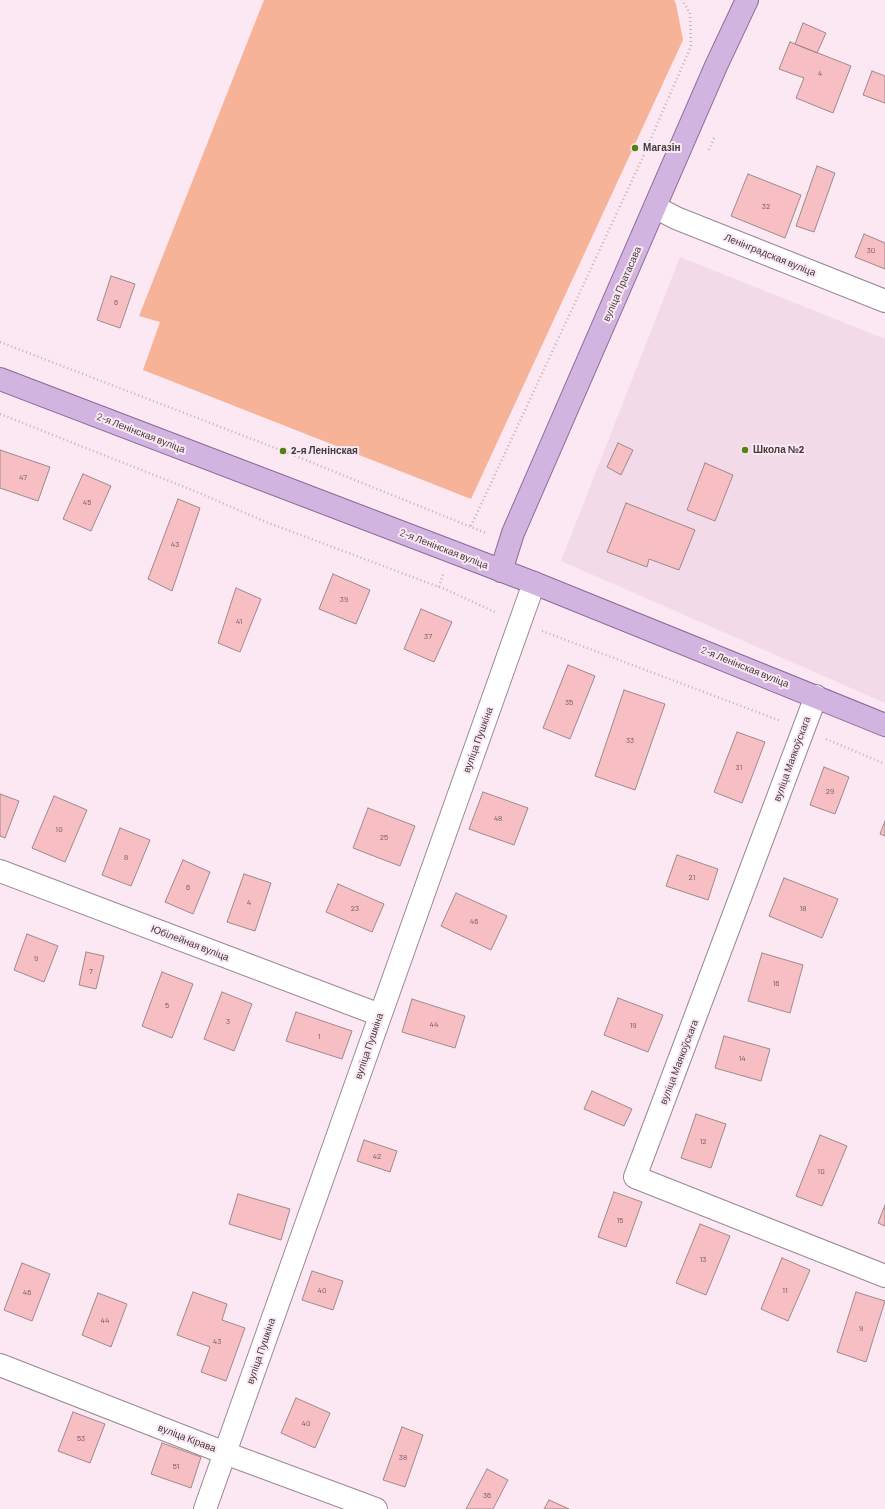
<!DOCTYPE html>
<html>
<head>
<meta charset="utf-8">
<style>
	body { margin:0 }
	canvas { display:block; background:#fbe8f2 }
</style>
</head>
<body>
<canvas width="885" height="1509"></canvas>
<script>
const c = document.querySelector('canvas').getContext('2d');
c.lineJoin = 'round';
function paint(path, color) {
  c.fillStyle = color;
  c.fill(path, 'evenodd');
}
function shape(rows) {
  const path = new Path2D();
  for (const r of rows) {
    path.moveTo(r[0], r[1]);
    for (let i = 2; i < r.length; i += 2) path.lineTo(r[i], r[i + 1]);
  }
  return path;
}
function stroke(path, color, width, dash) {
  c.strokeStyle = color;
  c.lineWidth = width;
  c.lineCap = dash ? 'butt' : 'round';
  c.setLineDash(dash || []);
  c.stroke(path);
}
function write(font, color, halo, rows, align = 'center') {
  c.font = font + ' Barlow,sans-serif';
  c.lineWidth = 4;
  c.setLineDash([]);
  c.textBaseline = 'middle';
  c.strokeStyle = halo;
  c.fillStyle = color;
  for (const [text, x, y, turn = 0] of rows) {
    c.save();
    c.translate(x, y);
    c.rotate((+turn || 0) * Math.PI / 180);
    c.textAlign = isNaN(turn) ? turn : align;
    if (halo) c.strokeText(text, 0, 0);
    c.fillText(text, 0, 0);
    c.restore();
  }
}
paint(shape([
	[680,257,885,339,885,703,561,561]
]), '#f3dae8');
paint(shape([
	[264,0,674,0,676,4,683,40,471,499,143,370,160,322,139,316]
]), '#f7b398');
const building = shape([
	[803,23,826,33,817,53,795,44,803,23],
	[790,42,851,66,833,113,796,98,804,78,779,69,790,42],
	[872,71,885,76,885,103,863,95,872,71],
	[817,166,835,173,814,232,796,226,817,166],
	[748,174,801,195,785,238,731,216,748,174],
	[864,234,885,243,885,269,855,257,864,234],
	[111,276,135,284,120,328,97,320,111,276],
	[618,443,633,450,621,475,607,467,618,443],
	[0,450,50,467,38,501,0,488,0,450],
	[705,463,733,475,715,521,687,510,705,463],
	[83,474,111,486,91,531,63,519,83,474],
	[178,499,200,508,172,591,148,579,178,499],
	[626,503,695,530,679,570,649,559,647,567,607,552,626,503],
	[333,574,370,590,356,624,319,609,333,574],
	[236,588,261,599,240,652,218,643,236,588],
	[421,609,452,622,434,662,404,649,421,609],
	[568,665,595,676,570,739,543,728,568,665],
	[624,690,665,704,635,790,595,776,624,690],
	[737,732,765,742,742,803,714,792,737,732],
	[824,767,849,777,835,814,810,805,824,767],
	[483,792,528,808,514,845,469,829,483,792],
	[0,794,19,801,5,838,0,836,0,794],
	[54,796,87,810,65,862,32,848,54,796],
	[368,808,415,826,400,866,353,848,368,808],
	[885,821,885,836,880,834,885,821],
	[120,828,150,840,131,886,102,875,120,828],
	[677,855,718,869,708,900,666,886,677,855],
	[183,860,210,872,193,914,165,902,183,860],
	[244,874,271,883,255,931,227,922,244,874],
	[784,878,838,899,822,938,769,916,784,878],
	[338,884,384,904,372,932,326,912,338,884],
	[456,893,507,916,491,950,441,926,456,893],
	[27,934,58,946,44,982,14,970,27,934],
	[86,952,104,956,96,989,79,985,86,952],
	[762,953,803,965,790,1013,748,1001,762,953],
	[162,972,193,984,172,1038,142,1026,162,972],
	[222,992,252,1004,234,1051,204,1039,222,992],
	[618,998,663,1015,648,1052,604,1035,618,998],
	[412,999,465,1016,455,1048,402,1032,412,999],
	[296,1012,352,1031,342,1059,286,1041,296,1012],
	[724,1036,770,1049,761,1081,715,1068,724,1036],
	[592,1091,632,1109,624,1126,584,1109,592,1091],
	[696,1114,726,1124,711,1168,681,1158,696,1114],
	[820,1135,847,1146,822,1206,796,1196,820,1135],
	[364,1140,397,1151,390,1172,357,1161,364,1140],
	[614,1192,642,1202,626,1247,598,1237,614,1192],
	[238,1194,290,1209,281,1240,229,1224,238,1194],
	[885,1205,885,1226,878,1223,885,1205],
	[700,1224,730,1236,706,1295,676,1283,700,1224],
	[782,1258,810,1270,788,1321,761,1309,782,1258],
	[22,1263,50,1274,32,1321,4,1310,22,1263],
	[312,1271,343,1281,333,1310,302,1300,312,1271],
	[193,1292,227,1304,222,1320,245,1328,226,1381,201,1372,210,1347,177,1335,193,1292],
	[856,1292,885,1301,866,1362,837,1352,856,1292],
	[98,1293,127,1304,111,1347,82,1335,98,1293],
	[296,1398,330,1413,315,1448,281,1433,296,1398],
	[73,1412,105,1424,90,1463,58,1451,73,1412],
	[402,1427,423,1435,405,1487,383,1480,402,1427],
	[162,1443,201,1457,191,1488,151,1474,162,1443],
	[487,1469,508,1480,493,1509,466,1509,487,1469],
	[549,1500,569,1509,544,1509,549,1500]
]);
paint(building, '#f7bec3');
stroke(building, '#9d8a8b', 1);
const minor = shape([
	[655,207,676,218,885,301],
	[816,696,635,1177,885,1276],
	[0,871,380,1015],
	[0,1365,225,1453,376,1509],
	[205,1509,534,583]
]);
const major = shape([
	[0,379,534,583,885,725],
	[501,571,513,533,716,66,747,0]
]);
stroke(minor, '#9a8992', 24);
stroke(major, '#8b6999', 24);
stroke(shape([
	[709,150,715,136],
	[0,342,283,451,486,533],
	[0,414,197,492,266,522,447,590,497,613],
	[471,526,642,159,691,46,690,13,682,0],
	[439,587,443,574],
	[542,631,781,721],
	[826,739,885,764]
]), '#c1b2ba', 2.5, [1, 3]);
stroke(minor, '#fff', 22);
stroke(major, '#d1b4df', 22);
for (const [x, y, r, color] of [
	[635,148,4,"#54820e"],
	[745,450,4,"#54820e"],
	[283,451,4,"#54820e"]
]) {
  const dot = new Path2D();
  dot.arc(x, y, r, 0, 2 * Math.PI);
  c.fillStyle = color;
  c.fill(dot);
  stroke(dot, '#fbe8f2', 1.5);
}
write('8px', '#6f5c5f', null, [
	["4",820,73],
	["32",766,206],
	["30",871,250],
	["6",116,302],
	["47",23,477],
	["45",87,502],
	["43",175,544],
	["39",344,599],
	["41",239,621],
	["37",428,636],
	["35",569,702],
	["33",630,740],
	["31",739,767],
	["29",830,791],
	["48",498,818],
	["10",59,829],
	["25",384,837],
	["8",126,857],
	["21",692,877],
	["6",188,887],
	["4",249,902],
	["23",355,908],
	["18",803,908],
	["46",474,921],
	["9",36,958],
	["7",91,971],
	["16",776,983],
	["5",167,1005],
	["3",228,1021],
	["44",434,1024],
	["19",633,1025],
	["1",319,1036],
	["14",742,1058],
	["12",703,1141],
	["42",377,1156],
	["10",821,1171],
	["15",620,1220],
	["13",703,1259],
	["40",322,1290],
	["11",785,1290],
	["46",27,1292],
	["44",105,1320],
	["9",861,1328],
	["43",217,1341],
	["40",306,1423],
	["53",81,1438],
	["38",403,1457],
	["51",176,1466],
	["36",487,1495]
]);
write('bold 10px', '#423b3e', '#fbe8f2', [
	["Магазін",643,148],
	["Школа №2",753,450],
	["2-я Ленінская",291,451]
], 'left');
write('10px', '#423b3e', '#fbe8f2', [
	["Ленінградская вуліца",770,255,22],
	["вуліца Пратасава",622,284,-66],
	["2-я Ленінская вуліца",141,433,21],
	["2-я Ленінская вуліца",444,549,21],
	["2-я Ленінская вуліца",745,667,22],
	["вуліца Пушкіна",478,740,-70],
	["вуліца Маякоўскага",792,759,-70],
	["Юбілейная вуліца",190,943,21],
	["вуліца Пушкіна",369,1046,-71],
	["вуліца Маякоўскага",679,1062,-69],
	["вуліца Пушкіна",261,1351,-71],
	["вуліца Кірава",187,1438,21]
]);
</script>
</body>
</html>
